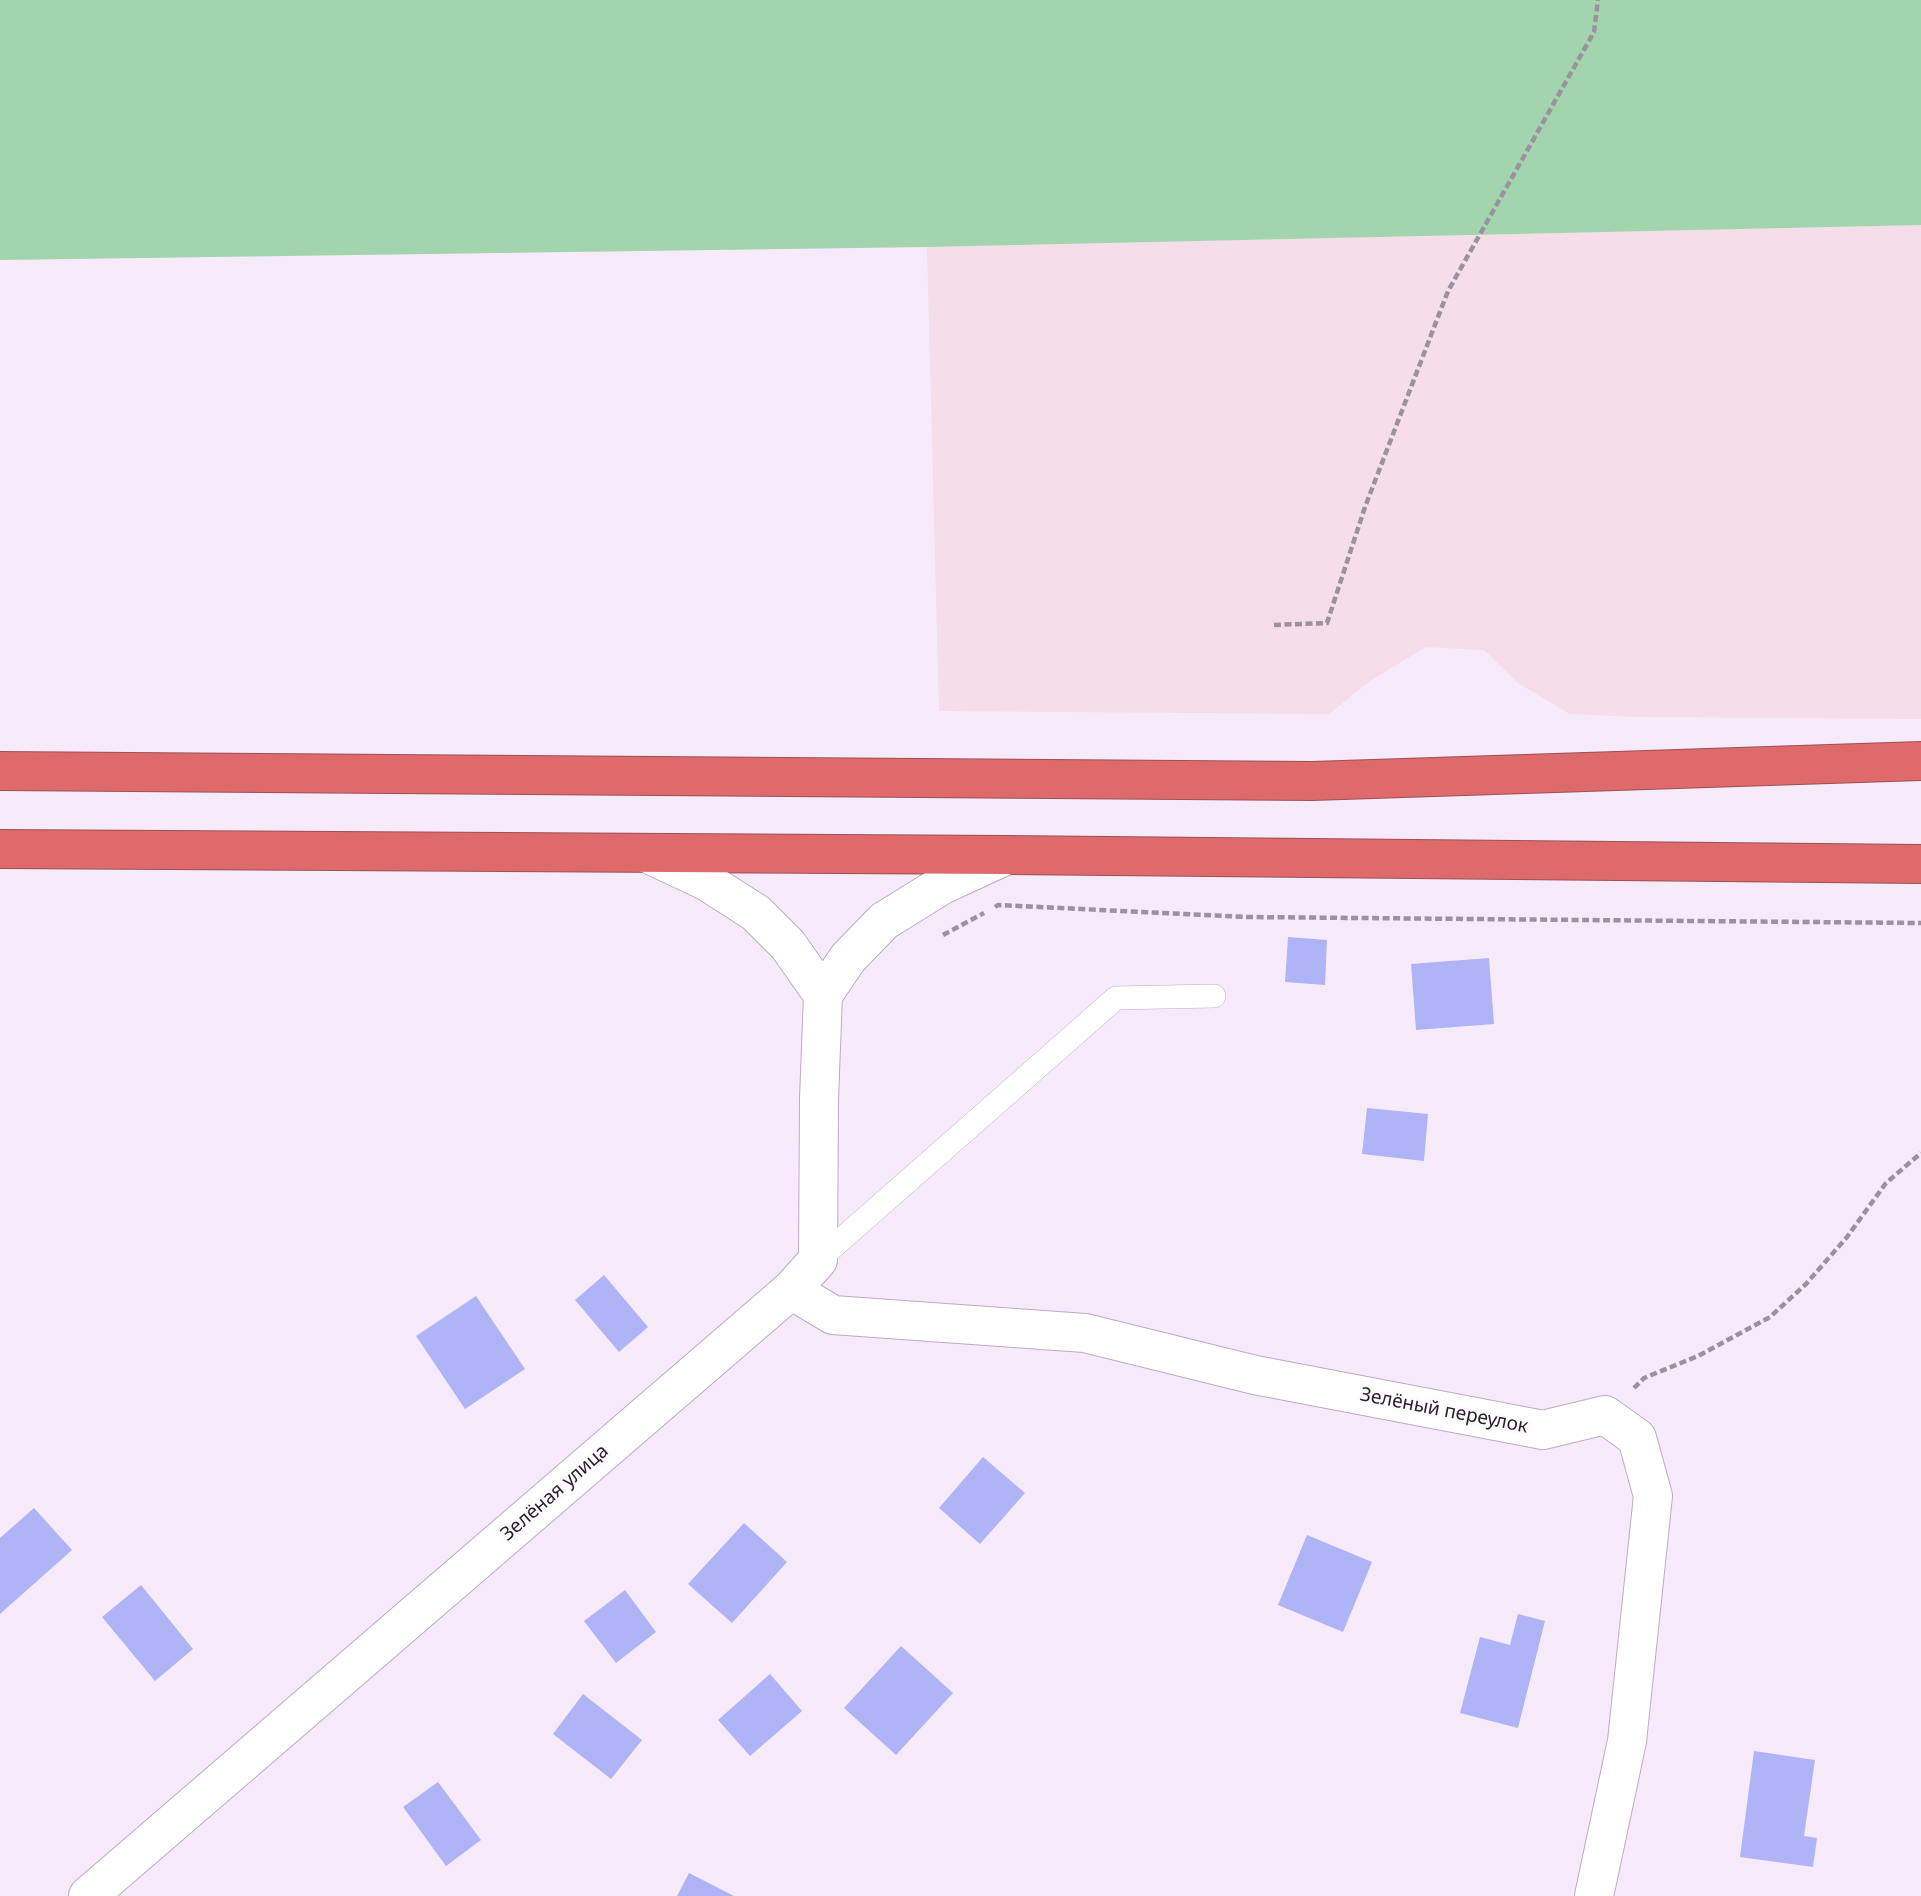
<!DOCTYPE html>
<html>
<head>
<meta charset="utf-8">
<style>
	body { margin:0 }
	canvas { display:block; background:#f6eafb }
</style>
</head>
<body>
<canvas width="1921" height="1896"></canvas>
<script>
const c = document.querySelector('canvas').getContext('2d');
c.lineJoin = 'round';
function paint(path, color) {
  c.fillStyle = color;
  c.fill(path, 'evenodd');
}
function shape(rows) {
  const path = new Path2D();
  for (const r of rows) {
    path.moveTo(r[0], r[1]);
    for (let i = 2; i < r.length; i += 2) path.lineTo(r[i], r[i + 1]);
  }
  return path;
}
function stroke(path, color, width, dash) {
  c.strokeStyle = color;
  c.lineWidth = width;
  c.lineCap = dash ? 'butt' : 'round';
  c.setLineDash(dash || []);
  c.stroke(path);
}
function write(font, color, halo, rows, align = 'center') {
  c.font = font + ' "Noto Sans",sans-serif';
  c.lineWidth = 7;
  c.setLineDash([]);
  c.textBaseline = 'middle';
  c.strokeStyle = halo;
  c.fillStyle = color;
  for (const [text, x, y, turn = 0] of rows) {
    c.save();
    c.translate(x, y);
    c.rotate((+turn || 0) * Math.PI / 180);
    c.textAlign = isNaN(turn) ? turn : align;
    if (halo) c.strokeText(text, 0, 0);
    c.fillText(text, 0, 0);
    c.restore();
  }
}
paint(shape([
	[1921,225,1921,719,1639,717,1570,714,1518,683,1484,650,1426,647,1370,681,1329,714,939,711,927,247]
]), '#f5dde9');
paint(shape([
	[0,0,1921,0,1921,225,927,247,0,260]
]), '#a2d4ae');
paint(shape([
	[1288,937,1327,940,1325,985,1285,982],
	[1489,958,1494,1024,1416,1030,1411,964],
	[1367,1108,1428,1114,1424,1161,1362,1154],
	[604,1275,648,1327,619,1352,575,1300],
	[476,1296,525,1369,465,1409,416,1336],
	[983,1457,1025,1493,980,1544,939,1508],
	[34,1508,72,1550,0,1614,0,1538],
	[744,1523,787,1562,732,1623,688,1584],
	[1307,1535,1372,1562,1343,1632,1278,1605],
	[141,1585,193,1649,155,1681,102,1617],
	[625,1590,656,1632,616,1663,584,1621],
	[1518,1614,1545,1621,1518,1728,1460,1713,1480,1637,1510,1645],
	[901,1646,953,1693,896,1755,844,1708],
	[770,1674,802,1711,750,1756,718,1720],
	[583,1694,642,1740,611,1779,553,1734],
	[1754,1751,1815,1760,1804,1836,1817,1838,1813,1867,1740,1857],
	[438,1782,481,1840,446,1866,403,1807],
	[689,1873,734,1896,677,1896]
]), '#afb4f6');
const lane = shape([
	[818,1260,1116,998,1214,996]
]);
const street = shape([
	[791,1290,833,1315,1085,1333,1255,1375,1543,1430,1605,1415,1637,1438,1653,1496,1627,1741,1594,1896]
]);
const secondary = shape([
	[646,853,706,881,756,913,788,945,823,995],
	[88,1896,791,1290,818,1260,819,1099,823,995,848,958,884,921,942,885,1007,855]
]);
const highway = shape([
	[0,771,1312,781,1921,761],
	[0,849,1007,855,1921,864]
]);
stroke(lane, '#beabc6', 24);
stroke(street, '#beabc6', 40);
stroke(secondary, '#beabc6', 40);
stroke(highway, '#9e5055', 40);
stroke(shape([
	[1274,625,1327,623,1365,507,1448,291,1594,32,1598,0],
	[995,907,998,905,1247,917,1921,923],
	[943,935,984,913],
	[1634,1388,1644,1378,1698,1356,1770,1317,1806,1284,1847,1237,1886,1183,1921,1153]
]), '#9b919f', 4.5, [7, 3.5]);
stroke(lane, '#fff', 23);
stroke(street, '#fff', 38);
stroke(secondary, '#fff', 38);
stroke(highway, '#de6a6c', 38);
write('19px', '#271f29', '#fcfcfc', [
	["Зелёный переулок",1444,1411,11],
	["Зелёная улица",555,1493,-41]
]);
</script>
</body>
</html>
